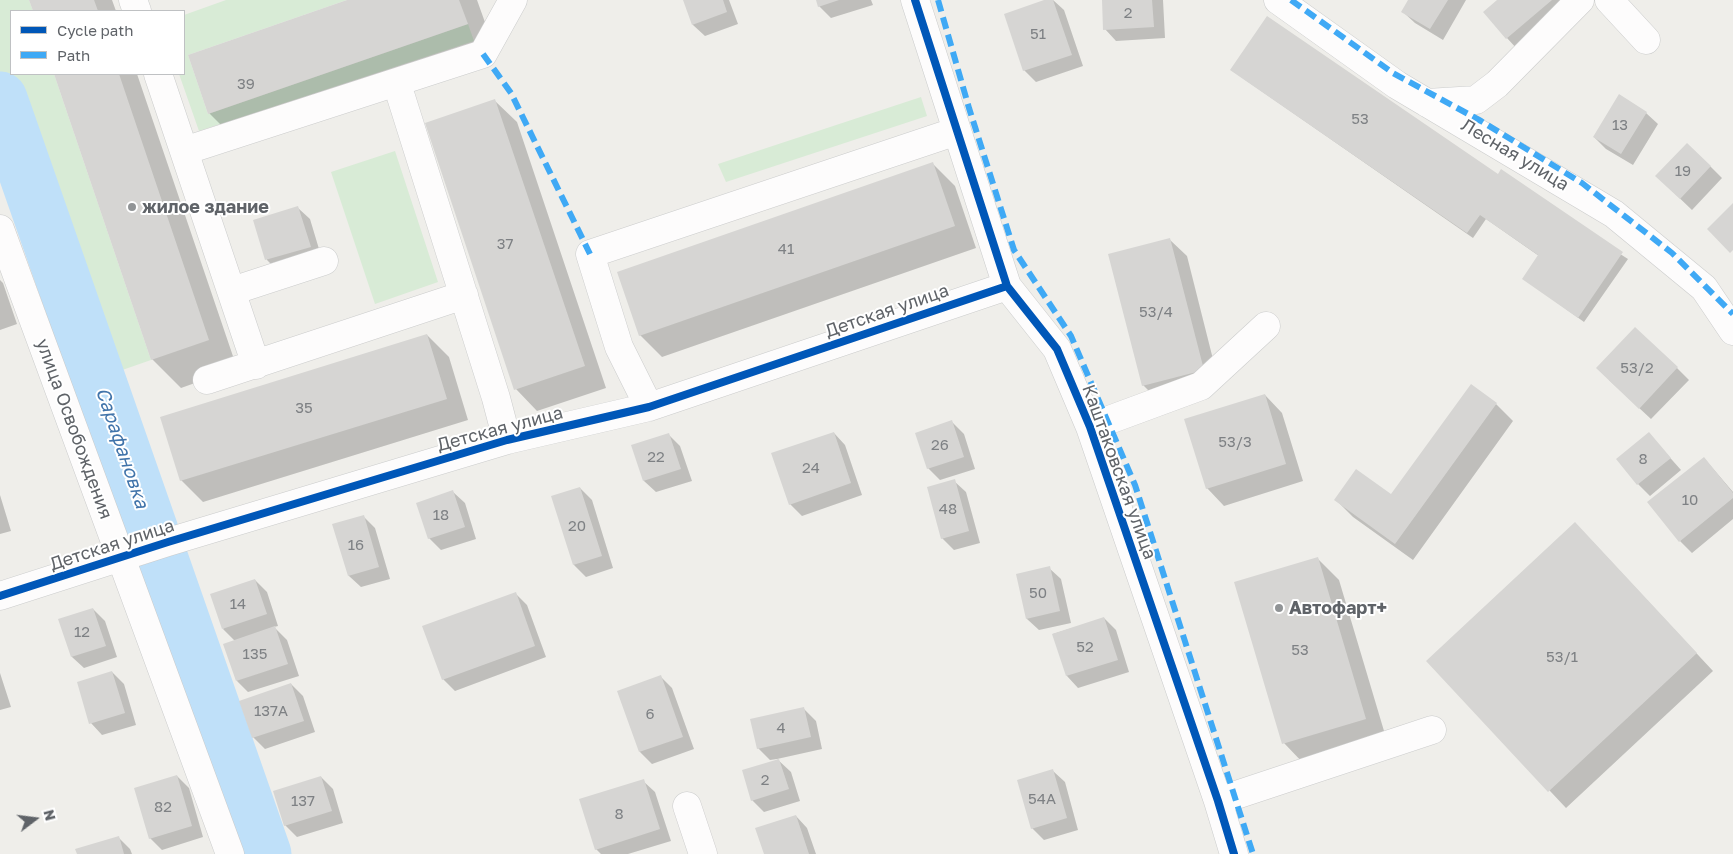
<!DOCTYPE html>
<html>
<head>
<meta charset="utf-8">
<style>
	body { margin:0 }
	#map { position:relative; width:1733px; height:854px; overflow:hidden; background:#efeeea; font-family:"Golos Text",sans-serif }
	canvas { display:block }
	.legend { position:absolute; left:10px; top:10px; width:175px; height:65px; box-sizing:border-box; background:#fff; border:1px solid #bfc1c3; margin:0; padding:6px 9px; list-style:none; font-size:15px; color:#5f6368 }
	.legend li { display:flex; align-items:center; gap:10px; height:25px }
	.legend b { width:25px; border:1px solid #bfc1c3 }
	.north { position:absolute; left:10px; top:794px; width:50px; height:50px; -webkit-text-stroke:4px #fff; paint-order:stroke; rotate:75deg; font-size:14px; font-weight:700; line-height:20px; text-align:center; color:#5f6368 }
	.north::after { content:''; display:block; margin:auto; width:18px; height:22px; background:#5f6368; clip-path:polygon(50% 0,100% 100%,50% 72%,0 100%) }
</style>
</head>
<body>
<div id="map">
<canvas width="1733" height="854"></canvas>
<ul class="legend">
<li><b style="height:6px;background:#0057b8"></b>Cycle path</li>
<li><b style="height:6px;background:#3fa9f5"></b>Path</li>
</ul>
<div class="north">N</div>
</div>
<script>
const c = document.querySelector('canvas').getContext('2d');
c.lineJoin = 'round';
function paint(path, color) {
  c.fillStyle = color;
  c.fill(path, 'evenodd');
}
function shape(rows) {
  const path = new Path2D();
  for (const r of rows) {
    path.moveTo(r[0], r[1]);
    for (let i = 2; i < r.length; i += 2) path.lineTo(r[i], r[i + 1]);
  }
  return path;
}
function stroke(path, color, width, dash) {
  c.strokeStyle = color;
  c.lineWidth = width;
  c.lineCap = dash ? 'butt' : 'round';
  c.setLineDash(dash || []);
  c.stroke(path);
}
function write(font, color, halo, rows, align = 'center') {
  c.font = font + ' "Golos Text",sans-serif';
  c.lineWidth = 4;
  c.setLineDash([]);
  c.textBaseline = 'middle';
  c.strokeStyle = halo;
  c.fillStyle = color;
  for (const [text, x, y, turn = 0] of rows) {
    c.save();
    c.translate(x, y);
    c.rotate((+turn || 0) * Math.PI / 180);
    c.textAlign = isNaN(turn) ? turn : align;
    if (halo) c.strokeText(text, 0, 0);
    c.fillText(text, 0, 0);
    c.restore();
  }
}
paint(shape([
	[0,0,29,0,33,11,11,11,11,74,54,74,151,360,108,375,0,77],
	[226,0,347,0,188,55,208,114,468,24,474,41,199,131,179,74,184,74,184,15],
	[921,97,927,116,726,182,718,164],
	[395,151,438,282,375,304,331,172]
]), '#d8ebd6');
paint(shape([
	[30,0,112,0,116,11,34,11],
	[350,0,477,0,496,53,238,142,209,113],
	[684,0,729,0,738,24,705,36,693,25],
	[817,0,871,0,873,5,831,18,819,6],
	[1047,0,1053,0,1064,10,1083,66,1036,82,1024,70],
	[1103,0,1163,0,1165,38,1116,41,1105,29],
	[1410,0,1466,0,1443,40,1415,23,1403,12],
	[1499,0,1564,0,1518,50,1507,38],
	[1231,70,1498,176,1628,259,1584,322,1524,279,1539,256,1486,219,1473,238],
	[55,74,137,74,237,368,181,388,152,359],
	[495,101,517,122,606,388,537,411,516,389],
	[1646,113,1658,124,1633,165,1606,149,1594,137],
	[933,164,955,186,976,248,662,357,640,335],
	[1710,166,1722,178,1692,210,1669,188],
	[298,208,310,219,322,259,278,271,267,260,255,220],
	[1169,239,1187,256,1220,387,1160,402,1143,385],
	[0,280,3,283,17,324,0,330],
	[427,335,449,357,468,420,203,502,181,480],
	[1677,368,1689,380,1651,419,1609,380],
	[1265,395,1282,413,1303,481,1224,506,1207,488],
	[1496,404,1513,421,1413,560,1353,517,1336,500,1391,496],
	[952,422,964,434,975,469,940,480,928,468],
	[834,433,845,445,862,495,802,516,790,504],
	[668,434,680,446,692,481,656,492,644,481,633,446],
	[1649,434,1681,470,1650,496,1638,484],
	[1704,458,1733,492,1733,519,1692,553,1680,541],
	[954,481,966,492,980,543,954,550,942,538],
	[580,488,592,500,613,568,586,577,574,565,553,497],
	[453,492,465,503,476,539,441,550,429,538],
	[0,495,11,531,0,534],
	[363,516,375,528,390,579,361,587,349,576,334,525],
	[1592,541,1713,671,1566,808,1428,661],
	[1317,558,1339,580,1387,741,1305,765,1284,743],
	[1049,568,1061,579,1071,623,1039,630,1027,619,1017,575],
	[255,580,267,592,278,626,274,627,287,640,299,676,248,692,237,681,235,641,223,629],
	[515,593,527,605,546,657,455,691,443,679],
	[93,609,105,621,117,657,84,668,72,657,60,620],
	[1104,618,1116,630,1129,672,1078,688,1067,676,1053,634],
	[112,672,124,684,136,725,102,735,91,723],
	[0,673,11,707,0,710],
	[661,677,672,688,694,749,652,764,640,752,618,692],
	[291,684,303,696,315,732,265,749,253,737],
	[804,709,816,721,822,749,777,759,791,772,800,801,764,812,752,800,778,761,777,759,770,760,758,748],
	[1053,771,1065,782,1078,830,1044,840,1032,828],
	[177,776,189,788,203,837,162,850,150,838],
	[321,777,333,789,343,823,297,837,285,825],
	[643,781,655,792,671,841,628,854,601,854,596,849],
	[796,816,807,828,816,854,765,854],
	[118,837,130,849,132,854,78,854]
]), '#0003');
stroke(shape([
	[0,99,264,854]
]), '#bfe0f9', 55);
paint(shape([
	[29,0,94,0,98,11,33,11],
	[347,0,459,0,468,24,208,114,188,55],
	[683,0,723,0,727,12,692,25],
	[816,0,839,0,818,7],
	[1044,0,1053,0,1072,55,1023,71,1004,14],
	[1102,0,1152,0,1154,27,1103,30],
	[1408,0,1448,0,1430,29,1401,12],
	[1497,0,1552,0,1506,39,1483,12],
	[1267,16,1498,174,1501,169,1623,252,1578,318,1522,279,1538,255,1480,215,1467,233,1230,70],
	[54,74,119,74,209,340,151,360],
	[1619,94,1647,112,1621,154,1593,137],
	[495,99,585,366,514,390,425,123],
	[1687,143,1711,166,1680,199,1655,176],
	[933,162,955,226,639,336,617,272],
	[1733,203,1733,250,1730,253,1707,229],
	[298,206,311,247,265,260,253,220],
	[1170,238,1204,370,1142,386,1108,254],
	[1635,327,1678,367,1639,409,1596,368],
	[427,334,447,399,180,481,160,417],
	[1471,384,1497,403,1395,544,1334,500,1356,469,1391,494],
	[1265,394,1286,464,1206,489,1184,419],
	[952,420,964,457,927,469,915,433],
	[834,432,851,483,789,505,771,453],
	[1649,432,1671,458,1637,485,1616,459],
	[669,433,681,469,643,481,631,445],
	[1704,457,1733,493,1733,498,1679,542,1647,502],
	[955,479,969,531,941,539,927,487],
	[580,487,602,556,573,565,551,496],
	[453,490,465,527,428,539,416,503],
	[364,515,379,567,348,576,332,524],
	[1575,522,1697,653,1548,792,1426,661],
	[1318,557,1366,719,1282,744,1234,582],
	[1050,566,1060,611,1026,619,1016,574],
	[255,579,267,614,222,629,210,594],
	[516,592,535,646,442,680,422,626],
	[93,608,106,646,71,657,58,619],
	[1104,617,1118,660,1066,676,1052,634],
	[275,626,288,664,236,681,223,644],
	[112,671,125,713,89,724,77,682],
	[661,675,683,737,639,752,617,691],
	[291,683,304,721,252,738,239,701],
	[804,707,811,737,757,749,750,719],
	[779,759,789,789,751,801,742,770],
	[1053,769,1067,818,1031,829,1017,780],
	[177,775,192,826,149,839,134,788],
	[321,776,332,811,284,826,273,791],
	[644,779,660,829,595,850,579,799],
	[796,815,809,854,764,854,755,828],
	[119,836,124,854,77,854,75,849]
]), '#d6d5d3');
const minor = shape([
	[133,0,137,11],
	[915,0,1007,286,1057,349,1090,427,1218,801,1234,854],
	[1278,0,1397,85,1614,214,1704,288,1733,331],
	[1609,0,1646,40],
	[158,74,256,365],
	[397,84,496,398,507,440],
	[1427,103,1476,100,1497,84,1580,0],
	[184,151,483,54,513,0],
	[0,229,230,854],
	[232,291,324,261],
	[207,380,464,295],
	[649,407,619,347,590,254,957,131],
	[1090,427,1201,386,1266,326],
	[0,596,168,542,507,440,649,407,1007,286],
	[1218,801,1432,730],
	[687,806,703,854]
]);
stroke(minor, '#cbcccc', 29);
stroke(minor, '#fdfcfc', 28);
stroke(shape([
	[938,0,969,108,1014,250,1071,336,1135,485,1253,854],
	[1291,0,1393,73,1481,121,1582,183,1672,253,1733,314],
	[483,54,511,93,590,254]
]), '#3fa9f5', 6, [12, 6]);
stroke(shape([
	[915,0,1007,286,1057,349,1090,427,1218,801,1234,854],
	[0,596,168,542,507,440,649,407,1007,286]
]), '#0057b8', 8);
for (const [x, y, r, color] of [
	[132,207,5,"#919496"],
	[1279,608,5,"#919496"]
]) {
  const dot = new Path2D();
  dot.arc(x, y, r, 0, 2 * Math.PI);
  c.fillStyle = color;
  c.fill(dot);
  stroke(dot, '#fff', 2);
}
write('15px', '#7e8184', null, [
	["2",1128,13],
	["51",1038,34],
	["39",246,84],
	["53",1360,119],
	["13",1620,125],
	["19",1683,171],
	["37",505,244],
	["41",786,249],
	["53/4",1156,312],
	["53/2",1637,368],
	["35",304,408],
	["53/3",1235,442],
	["26",940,445],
	["22",656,457],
	["8",1643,459],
	["24",811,468],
	["10",1690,500],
	["48",948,509],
	["18",441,515],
	["20",577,526],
	["16",356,545],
	["50",1038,593],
	["14",238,604],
	["12",82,632],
	["52",1085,647],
	["53",1300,650],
	["135",255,654],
	["53/1",1562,657],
	["137А",271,711],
	["6",650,714],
	["4",781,728],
	["2",765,780],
	["54А",1042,799],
	["137",303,801],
	["82",163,807],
	["8",619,814]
]);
write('18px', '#5f6368', '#fff', [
	["Лесная улица",1515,155,31],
	["Детская улица",887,311,-19],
	["улица Освобождения",74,429,70],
	["Детская улица",500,429,-15],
	["Каштаковская улица",1119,472,70],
	["Детская улица",112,545,-18]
]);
write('bold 18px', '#5f6368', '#fff', [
	["жилое здание",142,207],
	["Автофарт+",1289,608]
], 'left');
write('italic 19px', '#4174aa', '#fff', [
	["Сарафановка",122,448,71]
]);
</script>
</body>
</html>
